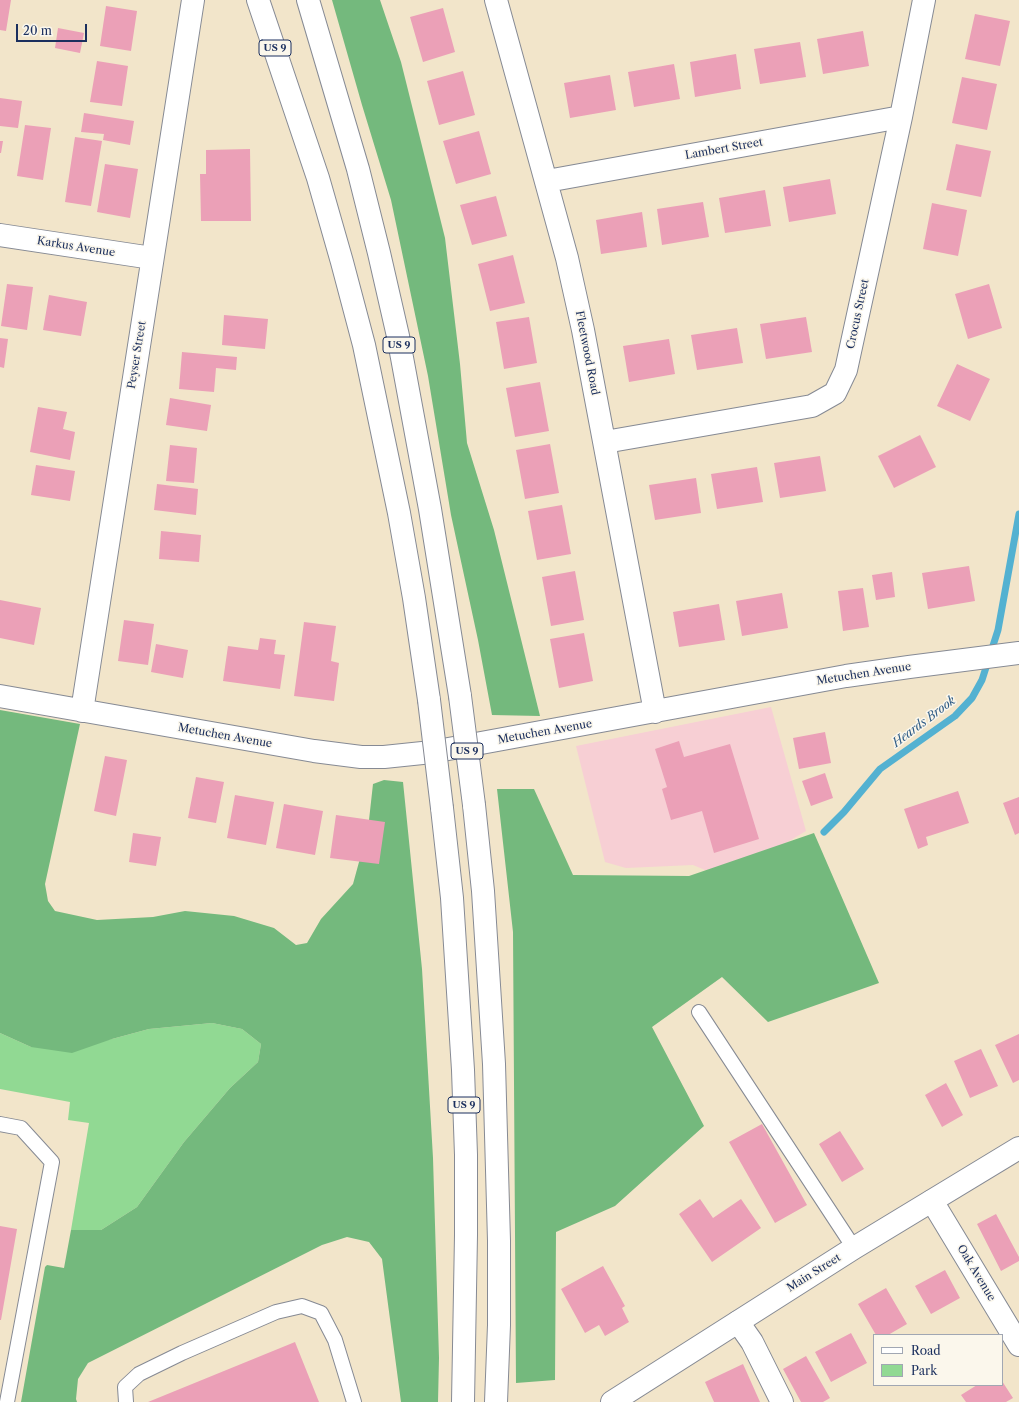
<!DOCTYPE html>
<html>
<head>
<meta charset="utf-8">
<style>
	body { margin:0 }
	#map { position:relative; width:1019px; height:1402px; overflow:hidden; background:#f2e5ca; font-family:"Libre Caslon Text",serif }
	canvas { display:block }
	.legend { position:absolute; left:873px; top:1334px; width:130px; height:52px; box-sizing:border-box; background:#fbf7ec; border:1px solid #a1a7b3; margin:0; padding:5px 7px; list-style:none; font-size:12px; color:#1b2f5e }
	.legend li { display:flex; align-items:center; gap:8px; height:20px }
	.legend b { width:20px; border:1px solid #a1a7b3 }
	.scale { position:absolute; left:16px; top:24px; width:71px; height:18px; box-sizing:border-box; border:2px solid #1b2f5e; border-top:0; padding-left:5px; font-size:12px; line-height:14px; white-space:nowrap; color:#1b2f5e; -webkit-text-stroke:3px #fbf7ec; paint-order:stroke }
</style>
</head>
<body>
<div id="map">
<canvas width="1019" height="1402"></canvas>
<ul class="legend">
<li><b style="height:5px;background:#fff"></b>Road</li>
<li><b style="height:11px;background:#91d993"></b>Park</li>
</ul>
<div class="scale">20 m</div>
</div>
<script>
const c = document.querySelector('canvas').getContext('2d');
c.lineJoin = 'round';
function paint(path, color) {
  c.fillStyle = color;
  c.fill(path, 'evenodd');
}
function shape(rows) {
  const path = new Path2D();
  for (const r of rows) {
    path.moveTo(r[0], r[1]);
    for (let i = 2; i < r.length; i += 2) path.lineTo(r[i], r[i + 1]);
  }
  return path;
}
function stroke(path, color, width, dash) {
  c.strokeStyle = color;
  c.lineWidth = width;
  c.lineCap = dash ? 'butt' : 'round';
  c.setLineDash(dash || []);
  c.stroke(path);
}
function write(font, color, halo, rows, align = 'center') {
  c.font = font + ' "Libre Caslon Text",serif';
  c.lineWidth = 3;
  c.setLineDash([]);
  c.textBaseline = 'middle';
  c.strokeStyle = halo;
  c.fillStyle = color;
  for (const [text, x, y, turn = 0] of rows) {
    c.save();
    c.translate(x, y);
    c.rotate((+turn || 0) * Math.PI / 180);
    c.textAlign = isNaN(turn) ? turn : align;
    if (halo) c.strokeText(text, 0, 0);
    c.fillText(text, 0, 0);
    c.restore();
  }
}
paint(shape([
	[771,707,806,831,746,867,715,874,693,865,626,868,605,862,576,746]
]), '#f7cfd4');
paint(shape([
	[212,1023,242,1029,261,1044,258,1062,230,1088,184,1142,137,1207,101,1230,71,1230,89,1123,68,1120,70,1102,0,1089,0,1033,31,1047,112,1039,149,1029]
]), '#91d993');
paint(shape([
	[332,0,380,0,401,62,445,238,460,364,467,443,494,530,540,716,492,715,478,640,451,515,428,376,391,200,362,105],
	[0,710,80,724,45,884,48,901,55,911,97,920,153,917,185,911,234,916,274,928,296,945,307,943,321,919,353,884,368,829,373,784,384,780,403,782,422,969,433,1158,439,1358,438,1402,401,1402,382,1259,369,1242,347,1237,322,1245,88,1363,78,1379,76,1399,77,1402,21,1402,45,1267,47,1265,64,1268,71,1230,101,1230,137,1207,184,1142,230,1088,258,1062,261,1044,242,1029,212,1023,149,1029,112,1039,72,1053,31,1047,0,1033],
	[497,789,534,789,573,875,689,876,814,833,879,983,768,1022,722,977,652,1027,704,1126,615,1206,556,1232,555,1380,516,1383,513,932]
]), '#74b97d');
stroke(shape([
	[824,832,844,812,880,769,955,716,972,698,982,680,998,630,1019,514]
]), '#53b1d1', 7);
paint(shape([
	[0,0,11,0,6,31,0,30],
	[106,6,137,11,131,51,100,46],
	[443,8,455,52,423,62,410,17],
	[975,14,1010,21,1000,66,965,59],
	[58,28,84,33,80,53,55,48],
	[863,31,869,66,823,74,817,39],
	[800,42,806,77,760,84,754,49],
	[736,54,741,89,695,97,690,62],
	[97,61,128,66,122,106,90,102],
	[674,64,680,99,634,107,628,72],
	[463,71,475,115,439,125,427,81],
	[610,75,616,110,570,118,564,83],
	[962,77,997,84,987,130,952,123],
	[0,98,22,101,18,128,0,126],
	[84,113,134,121,130,145,103,140,104,134,81,132],
	[25,125,51,128,43,180,17,176],
	[479,131,491,174,456,184,443,141],
	[75,137,102,141,91,206,65,202],
	[0,141,3,141,1,153,0,153],
	[956,144,991,151,981,197,946,190],
	[250,149,251,221,201,221,200,174,206,174,206,150],
	[105,164,138,169,130,218,97,212],
	[830,179,836,214,789,222,783,187],
	[765,190,771,226,725,233,719,198],
	[496,196,507,236,472,245,460,205],
	[703,202,709,237,662,245,657,209],
	[932,203,967,210,958,256,923,249],
	[642,212,647,247,601,254,596,220],
	[513,255,525,303,490,311,478,264],
	[7,284,33,287,27,330,1,326],
	[989,284,1002,328,968,339,955,294],
	[49,295,87,302,81,336,43,330],
	[224,315,268,319,265,349,222,345],
	[529,317,537,363,504,369,496,322],
	[806,317,812,352,766,359,760,324],
	[737,328,743,363,697,370,691,335],
	[0,338,8,339,4,368,0,367],
	[669,339,675,374,629,382,623,346],
	[182,352,237,357,236,370,216,368,214,392,179,389],
	[957,364,990,379,970,421,937,406],
	[540,382,549,431,515,437,506,388],
	[170,398,211,405,207,431,166,425],
	[38,407,67,412,63,429,75,432,70,460,30,452],
	[920,435,936,467,894,488,878,456],
	[550,444,559,493,525,499,516,450],
	[170,445,197,448,194,483,166,481],
	[820,456,826,491,780,498,774,463],
	[36,465,75,471,70,501,31,495],
	[757,467,763,502,717,509,711,474],
	[696,478,701,513,655,520,649,485],
	[157,484,198,489,196,515,154,510],
	[562,505,571,554,537,560,528,511],
	[161,531,201,535,199,562,159,559],
	[969,566,975,601,928,609,922,573],
	[575,571,584,620,551,626,542,577],
	[892,572,895,597,876,600,872,575],
	[863,588,869,627,843,631,838,591],
	[782,593,788,628,742,636,736,601],
	[0,600,41,608,34,645,0,638],
	[719,604,725,640,679,647,673,612],
	[124,620,154,624,148,665,118,661],
	[304,622,336,626,331,661,339,663,334,701,294,696],
	[584,633,593,681,559,688,550,639],
	[260,638,276,640,274,654,285,655,280,689,223,681,228,646,258,650],
	[156,644,188,650,183,678,151,672],
	[825,732,831,763,799,769,793,738],
	[679,741,684,757,730,744,759,839,714,853,702,811,671,820,662,789,667,787,655,749],
	[105,756,127,760,116,816,94,811],
	[825,773,833,798,811,806,802,781],
	[196,777,224,782,216,823,188,818],
	[958,791,969,823,926,837,928,845,918,849,904,809],
	[235,795,274,802,266,845,227,838],
	[1019,797,1019,833,1015,835,1003,803],
	[284,804,323,811,315,855,276,848],
	[336,815,385,822,379,864,330,858],
	[133,833,161,837,156,866,129,862],
	[1019,1034,1019,1080,1013,1083,995,1045],
	[981,1049,998,1086,970,1098,954,1061],
	[946,1083,963,1115,942,1127,925,1095],
	[762,1124,807,1205,775,1223,729,1142],
	[840,1131,864,1169,842,1182,819,1144],
	[700,1199,713,1218,741,1199,761,1228,712,1262,679,1214],
	[996,1214,1019,1257,1019,1261,1001,1271,977,1224],
	[0,1226,17,1229,1,1320,0,1320],
	[603,1266,625,1306,622,1308,629,1322,605,1336,599,1325,585,1333,561,1289],
	[945,1270,960,1298,931,1314,915,1286],
	[886,1288,907,1324,888,1335,876,1335,858,1304],
	[851,1333,867,1363,831,1382,815,1352],
	[295,1342,319,1402,148,1402],
	[806,1356,830,1398,823,1402,801,1402,783,1369],
	[743,1364,760,1402,714,1402,705,1382],
	[1002,1381,1013,1398,1006,1402,966,1402,961,1395,977,1385,1002,1385]
]), '#eba0b7');
const lane = shape([
	[699,1012,854,1248],
	[0,1124,21,1128,52,1162,7,1402],
	[126,1402,125,1387,139,1374,182,1353,276,1312,302,1306,321,1313,335,1340,354,1402]
]);
const street = shape([
	[496,0,567,258,583,330,655,712],
	[547,181,901,117],
	[0,235,152,258],
	[605,442,812,406,835,393,846,370,901,117,924,0],
	[0,696,314,751,361,757,384,757,432,752,846,676,909,667,1019,653],
	[82,711,193,0],
	[932,1201,1019,1345],
	[738,1322,752,1342,782,1402]
]);
const secondary = shape([
	[612,1402,854,1248,1019,1148]
]);
const highway = shape([
	[258,0,318,178,342,262,364,345,399,513,414,598,429,700],
	[308,0,358,169,379,253,398,336,430,509,460,696],
	[474,805,483,891,494,1064,499,1241,499,1325,496,1402],
	[442,808,452,898,463,1070,466,1155,466,1235,463,1402]
]);
stroke(lane, '#868a94', 16);
stroke(street, '#868a94', 24);
stroke(secondary, '#868a94', 24);
stroke(highway, '#868a94', 24);
stroke(lane, '#fff', 14);
stroke(street, '#fff', 22);
stroke(secondary, '#fff', 22);
stroke(highway, '#fff', 22);
const highwayBridge = shape([
	[460,696,474,805],
	[429,700,442,808]
]);
stroke(highwayBridge, '#868a94', 24, []);
stroke(highwayBridge, '#fff', 22);
for (const [x, y, w] of [
	[275,48,32],
	[399,345,32],
	[467,751,32],
	[464,1105,32]
]) {
  const box = new Path2D();
  box.roundRect(x - w / 2, y - 8, w, 16, 3);
  c.fillStyle = '#fbf7ec';
  c.fill(box);
  stroke(box, '#1b2f5e', 1);
}
write('bold 10px', '#1b2f5e', null, [
	["US 9",275,48],
	["US 9",399,345],
	["US 9",467,751],
	["US 9",464,1105]
]);
write('11px', '#1b2f5e', '#fbf7ec', [
	["Lambert Street",724,149,-10],
	["Karkus Avenue",76,247,9],
	["Crocus Street",858,314,-78],
	["Fleetwood Road",587,353,79],
	["Peyser Street",137,355,-81],
	["Metuchen Avenue",864,674,-9],
	["Metuchen Avenue",545,732,-10],
	["Metuchen Avenue",225,736,10],
	["Main Street",814,1273,-32],
	["Oak Avenue",976,1273,59]
]);
write('italic 12px', '#2f5c86', '#fbf7ec', [
	["Heards Brook",924,722,-37]
]);
</script>
</body>
</html>
